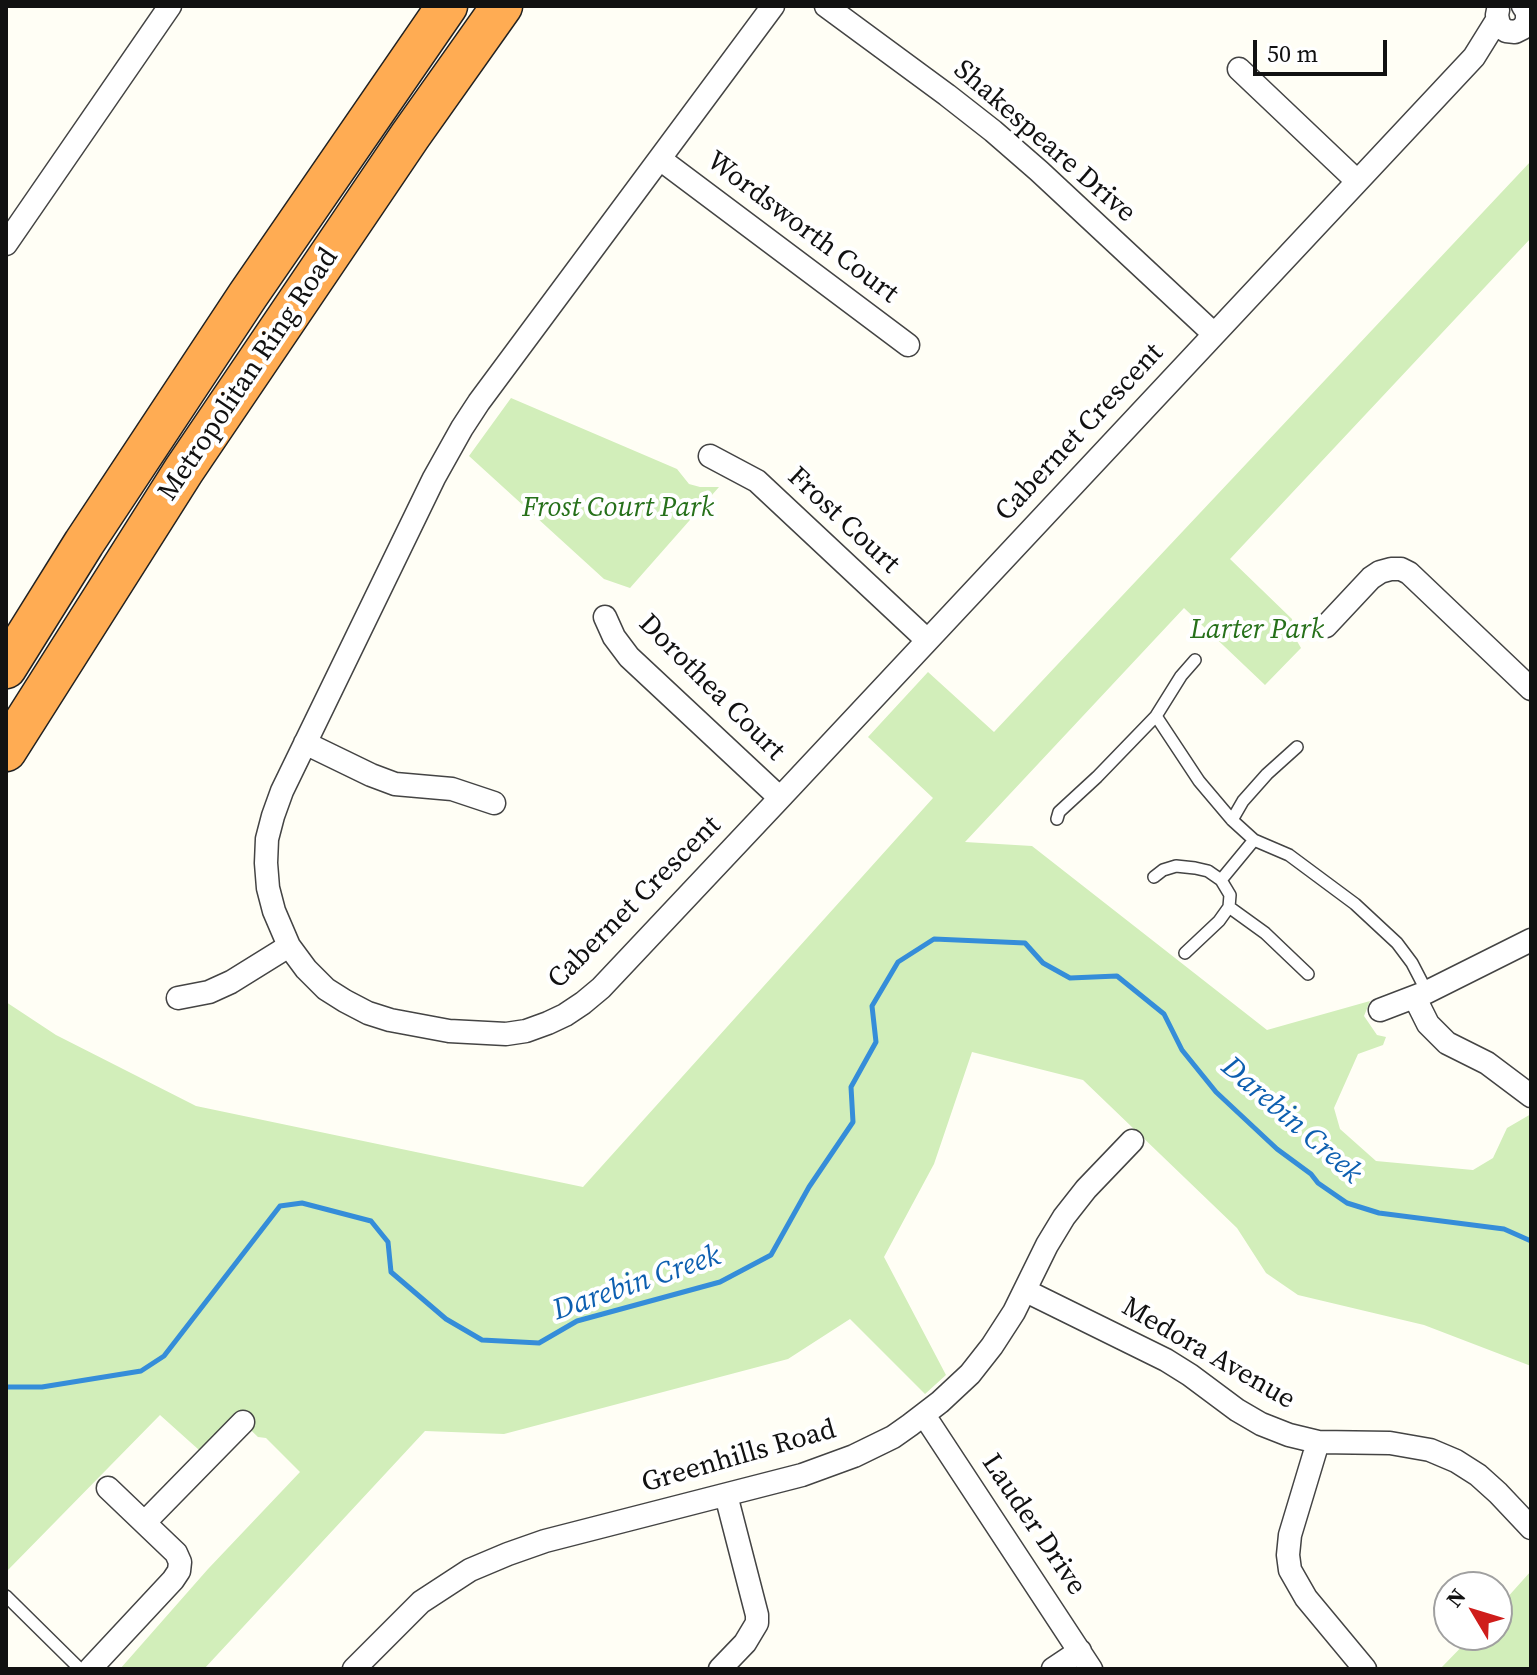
<!DOCTYPE html>
<html>
<head>
<meta charset="utf-8">
<style>
	body { margin:0 }
	#map { position:relative; width:1537px; height:1675px; overflow:hidden; background:#fffef5; font-family:"Source Serif 4",serif }
	canvas { display:block }
	.frame { position:absolute; inset:0; border:8px solid #111; pointer-events:none }
	.north { position:absolute; left:1433px; top:1571px; width:80px; height:80px; box-sizing:border-box; background:#fff; border:2px solid #a0a0a0; border-radius:50%; rotate:308deg; font-size:22px; font-weight:700; line-height:32px; text-align:center; color:#111 }
	.north::after { content:''; display:block; margin:auto; width:28px; height:36px; background:#cf1d1b; clip-path:polygon(50% 0,100% 100%,50% 72%,0 100%) }
	.scale { position:absolute; left:1253px; top:40px; width:134px; height:36px; box-sizing:border-box; border:4px solid #111; border-top:0; padding-left:10px; font-size:24px; line-height:28px; white-space:nowrap; color:#111; -webkit-text-stroke:6px #fff; paint-order:stroke }
</style>
</head>
<body>
<div id="map">
<canvas width="1537" height="1675"></canvas>
<div class="frame"></div>
<div class="north">N</div>
<div class="scale">50 m</div>
</div>
<script>
const c = document.querySelector('canvas').getContext('2d');
c.lineJoin = 'round';
function paint(path, color) {
  c.fillStyle = color;
  c.fill(path, 'evenodd');
}
function shape(rows) {
  const path = new Path2D();
  for (const r of rows) {
    path.moveTo(r[0], r[1]);
    for (let i = 2; i < r.length; i += 2) path.lineTo(r[i], r[i + 1]);
  }
  return path;
}
function stroke(path, color, width, dash) {
  c.strokeStyle = color;
  c.lineWidth = width;
  c.lineCap = dash ? 'butt' : 'round';
  c.setLineDash(dash || []);
  c.stroke(path);
}
function write(font, color, halo, rows, align = 'center') {
  c.font = font + ' "Source Serif 4",serif';
  c.lineWidth = 8;
  c.setLineDash([]);
  c.textBaseline = 'middle';
  c.strokeStyle = halo;
  c.fillStyle = color;
  for (const [text, x, y, turn = 0] of rows) {
    c.save();
    c.translate(x, y);
    c.rotate((+turn || 0) * Math.PI / 180);
    c.textAlign = isNaN(turn) ? turn : align;
    if (halo) c.strokeText(text, 0, 0);
    c.fillText(text, 0, 0);
    c.restore();
  }
}
paint(shape([
	[1531,161,1531,238,1230,559,1292,619,1294,636,1301,648,1265,685,1184,608,965,842,1032,846,1267,1030,1370,1001,1364,1016,1377,1035,1386,1037,1383,1045,1358,1054,1334,1108,1340,1129,1376,1161,1473,1170,1493,1158,1507,1128,1531,1114,1531,1366,1424,1325,1298,1295,1266,1273,1237,1228,1083,1080,972,1052,934,1164,884,1257,946,1375,925,1394,850,1319,788,1359,504,1434,425,1431,204,1669,120,1669,208,1569,300,1472,266,1438,258,1437,235,1415,199,1450,160,1415,6,1572,6,1002,56,1035,196,1106,583,1187,933,798,868,737,928,672,994,732],
	[511,398,677,469,689,484,700,487,719,487,630,588,604,579,469,456],
	[1531,1571,1531,1669,1440,1669,1473,1635,1497,1635,1497,1609]
]), '#d2eeba');
stroke(shape([
	[6,1387,42,1387,141,1371,164,1356,280,1206,302,1203,371,1221,388,1242,391,1272,446,1319,482,1340,539,1343,577,1321,720,1282,771,1255,809,1187,853,1122,851,1087,876,1042,872,1006,898,962,934,939,1025,943,1043,963,1070,978,1117,976,1164,1014,1182,1050,1216,1092,1277,1149,1311,1174,1318,1183,1347,1203,1379,1213,1504,1229,1531,1241]
]), '#358dd9', 5);
const service = shape([
	[1156,716,1199,781,1232,820,1254,840,1289,855,1355,904,1397,943,1412,963,1427,992],
	[1057,819,1059,812,1097,777,1156,716,1181,676,1195,660],
	[1232,820,1243,801,1267,774,1297,747],
	[1154,877,1163,870,1176,866,1195,868,1208,871,1221,880],
	[1229,907,1265,933,1308,974],
	[1185,953,1219,921,1229,907,1230,895,1221,880,1254,840],
	[6,1596,80,1669]
]);
const minor = shape([
	[773,6,479,402,462,428,434,478,282,791,273,816,267,839,266,863,268,888,274,911,289,946,306,969,326,989,345,1001,368,1013,390,1020,449,1031,506,1034,526,1031,548,1023,565,1015,583,1003,601,988,780,798,1474,57,1497,20],
	[826,6,947,95,993,131,1039,171,1214,334],
	[1498,10,1497,15,1499,25,1506,31,1515,32,1523,28,1527,21,1527,12,1523,6],
	[1239,69,1357,181],
	[660,159,908,345],
	[6,244,170,6],
	[710,456,757,481,927,640],
	[605,617,614,637,629,657,780,798],
	[1326,626,1371,578,1380,572,1391,569,1401,569,1409,573,1531,689],
	[305,743,371,775,395,784,452,789,494,803],
	[178,998,209,992,231,982,289,946],
	[1415,998,1428,1024,1447,1043,1487,1063,1531,1096],
	[1380,1010,1427,992,1531,940],
	[1026,1291,1166,1360,1190,1375,1237,1410,1261,1424,1289,1435,1318,1442,1390,1443,1430,1450,1456,1461,1478,1475,1498,1493,1531,1528],
	[924,1415,1091,1669],
	[1318,1442,1290,1535,1288,1555,1290,1570,1306,1598,1365,1669],
	[145,1522,243,1422],
	[90,1669,173,1580,179,1571,180,1562,176,1553,108,1488],
	[354,1669,421,1602,470,1570,508,1554,545,1541,802,1475,854,1456,893,1437,910,1425,940,1402,970,1374,992,1346,1014,1312,1047,1245,1064,1217,1086,1189,1132,1141],
	[720,1669,745,1643,757,1623,757,1615,726,1495],
	[1053,1669,1080,1651]
]);
const motorway = shape([
	[6,668,84,543,248,295,447,6],
	[6,751,184,470,410,136,502,6]
]);
stroke(service, '#444', 14);
stroke(minor, '#444', 25);
stroke(motorway, '#222', 43);
stroke(service, '#fff', 11);
stroke(minor, '#fff', 22);
stroke(motorway, '#ffac53', 40);
write('28px', '#111', '#fff', [
	["Shakespeare Drive",1044,142,41],
	["Wordsworth Court",802,228,37],
	["Metropolitan Ring Road",249,375,-56],
	["Cabernet Crescent",1080,433,-47],
	["Frost Court",843,521,43],
	["Dorothea Court",711,688,45],
	["Cabernet Crescent",635,903,-45],
	["Medora Avenue",1208,1354,30],
	["Greenhills Road",739,1457,-16],
	["Lauder Drive",1033,1525,56]
]);
write('italic 28px', '#26701a', '#fff', [
	["Frost Court Park",618,509],
	["Larter Park",1257,631]
]);
write('italic 30px', '#0d5fb0', '#fff', [
	["Darebin Creek",1291,1121,41],
	["Darebin Creek",637,1284,-19]
]);
</script>
</body>
</html>
